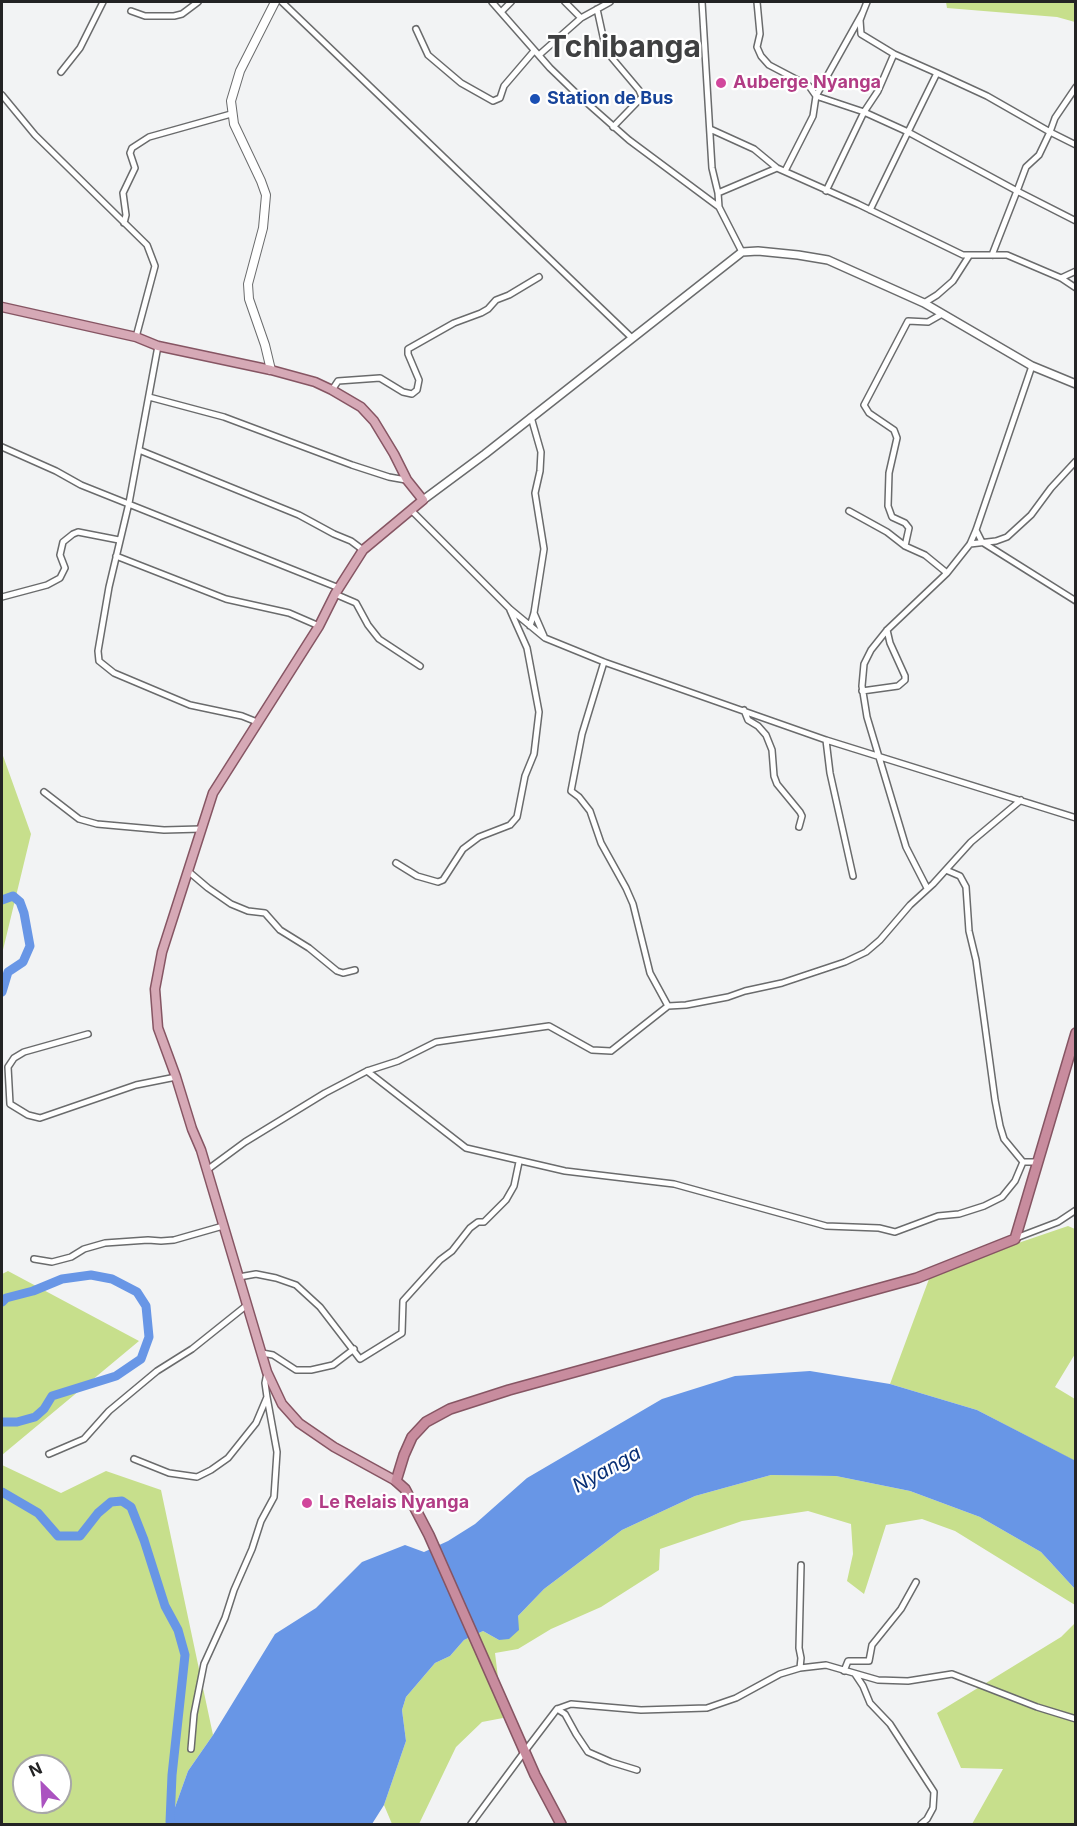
<!DOCTYPE html>
<html>
<head>
<meta charset="utf-8">
<style>
	body { margin:0 }
	#map { position:relative; width:1077px; height:1826px; overflow:hidden; background:#f2f3f4; font-family:Inter,sans-serif }
	canvas { display:block }
	.frame { position:absolute; inset:0; border:3px solid #232324; pointer-events:none }
	.north { position:absolute; left:12px; top:1754px; width:60px; height:60px; box-sizing:border-box; background:#fff; border:2px solid #a7a7a7; border-radius:50%; rotate:336deg; font-size:16px; font-weight:700; line-height:24px; text-align:center; color:#232324 }
	.north::after { content:''; display:block; margin:auto; width:21px; height:27px; background:#ab53c0; clip-path:polygon(50% 0,100% 100%,50% 72%,0 100%) }
</style>
</head>
<body>
<div id="map">
<canvas width="1077" height="1826"></canvas>
<div class="frame"></div>
<div class="north">N</div>
</div>
<script>
const c = document.querySelector('canvas').getContext('2d');
c.lineJoin = 'round';
function paint(path, color) {
  c.fillStyle = color;
  c.fill(path, 'evenodd');
}
function shape(rows) {
  const path = new Path2D();
  for (const r of rows) {
    path.moveTo(r[0], r[1]);
    for (let i = 2; i < r.length; i += 2) path.lineTo(r[i], r[i + 1]);
  }
  return path;
}
function stroke(path, color, width, dash) {
  c.strokeStyle = color;
  c.lineWidth = width;
  c.lineCap = dash ? 'butt' : 'round';
  c.setLineDash(dash || []);
  c.stroke(path);
}
function write(font, color, halo, rows, align = 'center') {
  c.font = font + ' Inter,sans-serif';
  c.lineWidth = 4.5;
  c.setLineDash([]);
  c.textBaseline = 'middle';
  c.strokeStyle = halo;
  c.fillStyle = color;
  for (const [text, x, y, turn = 0] of rows) {
    c.save();
    c.translate(x, y);
    c.rotate((+turn || 0) * Math.PI / 180);
    c.textAlign = isNaN(turn) ? turn : align;
    if (halo) c.strokeText(text, 0, 0);
    c.fillText(text, 0, 0);
    c.restore();
  }
}
paint(shape([
	[946,2,1075,2,1075,22,1057,17,947,8],
	[2,753,31,834,2,954],
	[1068,1226,1075,1229,1075,1354,1055,1387,1075,1399,1075,1461,977,1410,890,1384,929,1279,986,1254],
	[8,1271,139,1341,2,1455,2,1274],
	[2,1465,61,1493,106,1471,161,1490,213,1735,188,1771,169,1824,2,1824],
	[24,1766,60,1766,60,1802,24,1802],
	[771,1475,836,1476,910,1491,980,1517,1041,1552,1075,1589,1075,1605,955,1531,922,1519,886,1525,864,1594,847,1581,853,1554,851,1524,808,1511,742,1521,660,1549,659,1570,601,1607,551,1629,518,1649,495,1653,503,1718,482,1722,456,1747,419,1824,392,1824,384,1805,406,1741,402,1710,406,1697,435,1663,450,1656,464,1640,483,1631,499,1640,518,1630,518,1616,544,1589,622,1530,695,1496],
	[1075,1623,1075,1824,972,1824,1003,1769,961,1768,937,1713,1061,1637]
]), '#c7df8c');
paint(shape([
	[810,1371,890,1384,977,1410,1074,1460,1075,1461,1075,1589,1041,1552,980,1517,910,1491,836,1476,771,1475,695,1496,622,1530,544,1589,518,1616,519,1630,509,1639,499,1640,483,1631,464,1640,450,1656,435,1663,406,1697,402,1710,406,1741,384,1805,372,1824,169,1824,188,1771,213,1735,275,1634,316,1608,362,1562,405,1545,424,1552,448,1541,475,1524,527,1478,662,1399,735,1376]
]), '#6896e6');
stroke(shape([
	[2,900,13,896,20,902,24,913,30,946,23,962,8,972,2,992],
	[2,1302,6,1298,33,1291,62,1279,91,1275,112,1279,137,1292,146,1306,149,1337,141,1359,116,1376,52,1396,44,1409,35,1417,17,1422,2,1422],
	[2,1492,38,1513,58,1536,80,1536,98,1513,111,1502,122,1501,131,1507,144,1540,165,1606,178,1630,185,1655,172,1775,170,1822,173,1824]
]), '#6896e6', 9);
const minor = shape([
	[282,2,632,338],
	[492,2,550,68,578,95,629,140,719,207],
	[565,2,581,18],
	[702,2,712,168,718,193,719,207,742,252],
	[757,2,760,34,757,47,761,56,769,65,809,86,816,96,813,116,785,171],
	[867,2,863,12,816,96,864,112,878,91,894,54],
	[597,9,604,41,612,58,639,90,642,97,613,127],
	[131,11,145,16,174,16,182,14,198,2],
	[501,12,511,2],
	[416,29,428,55,461,83,493,101,500,98,504,86,534,51],
	[539,55,581,18,610,2],
	[61,72,80,48,103,2],
	[937,73,987,96,1050,132,1039,155,1026,167,1017,191,1076,221],
	[1076,87,1055,118,1050,132,1076,145],
	[2,95,35,135,147,245,155,266,136,337],
	[710,129,754,149,777,168,858,204,963,255,1007,255,1061,278,1076,288],
	[826,191,864,112,908,132,937,73,894,54,861,34,860,20,863,12],
	[718,193,777,168],
	[870,210,908,132,1017,191,992,255],
	[124,223,126,215,123,193,135,168,130,153,132,148,149,137,231,114],
	[1061,278,1076,271],
	[924,303,937,295,953,281,969,256],
	[158,346,129,503,109,587,98,651,99,661,114,673,190,705,242,716,257,722],
	[332,390,338,381,380,378,403,392,412,394,417,390,419,380,408,354,408,349,454,323,481,313,488,309,496,300,509,295,539,277],
	[149,397,224,417,352,465,389,477,406,480],
	[2,447,56,471,81,485,339,588],
	[139,450,299,515,334,534,351,541,363,550],
	[411,510,510,609,545,638,604,662,826,740,1076,818],
	[849,511,887,532,905,546,925,555,947,573],
	[976,530,982,542,1076,601],
	[970,544,996,541,1007,537,1031,515,1051,488,1076,461],
	[905,546,909,528,905,523,892,517,888,506,889,473,897,438,894,430,869,413,864,405,908,321,928,322,942,314],
	[116,556,226,599,289,613,319,626],
	[335,594,356,603,368,625,379,639,420,666],
	[2,597,47,585,60,578,65,568,60,555,63,542,73,534,78,532,119,540],
	[534,613,544,636],
	[530,626,534,613,544,549,535,493,540,471,541,452,531,417],
	[604,662,582,734,571,791,579,797,590,811,601,843,626,888,633,904,650,973,668,1006],
	[862,691,898,686,905,680,905,676,890,643,887,630],
	[744,710,748,720,758,726,766,735,772,750,774,776,777,784,800,812,802,816,799,827],
	[826,740,830,773,853,876],
	[44,792,79,819,97,824,164,830,201,829],
	[396,863,417,876,438,882,443,880,463,849,479,837,510,825,517,817,525,776,534,754,539,712,527,648,510,610],
	[946,870,960,876,966,887,969,931,976,960,995,1100,1000,1126,1004,1139,1023,1162,1036,1162],
	[188,871,208,888,231,904,248,911,265,913,280,930,309,948,337,971,343,973,355,970],
	[927,888,906,847,867,717,862,686,864,664,871,650,887,630,947,573,970,544,976,530,1032,366],
	[88,1034,24,1052,14,1058,8,1067,10,1104,28,1115,40,1118,136,1085,176,1077],
	[367,1071,466,1148,565,1171,674,1184,826,1226,879,1228,895,1232,938,1216,959,1214,984,1206,1002,1197,1015,1181,1023,1162],
	[207,1170,245,1142,325,1093,367,1071,398,1061,436,1042,549,1026,592,1050,611,1051,668,1006,686,1005,728,997,745,991,782,983,845,962,866,952,880,940,910,905,933,884,971,842,1021,800],
	[1016,1238,1058,1222,1076,1210],
	[34,1259,52,1262,71,1257,84,1249,105,1243,148,1240,161,1241,174,1240,223,1226],
	[239,1277,256,1274,276,1278,296,1285,320,1307,360,1359,402,1333,403,1301,440,1260,452,1251,470,1228,478,1222,484,1222,506,1200,514,1186,519,1162],
	[262,1353,273,1355,296,1370,311,1370,333,1365,354,1349],
	[49,1454,84,1439,109,1411,157,1371,192,1349,247,1305],
	[134,1459,169,1473,197,1477,211,1470,228,1458,256,1423,267,1397,265,1383,267,1373],
	[800,1668,801,1658,799,1648,801,1565],
	[844,1671,848,1661,869,1661,872,1645,901,1609,916,1582],
	[855,1674,863,1686,870,1703,890,1724,934,1792,933,1808,927,1819,921,1824],
	[557,1709,565,1714,576,1734,588,1752,611,1762,637,1770],
	[191,1749,194,1714,204,1664,225,1618,234,1590,252,1549,261,1521,274,1497,277,1452,267,1397],
	[471,1824,525,1751,557,1709,571,1704,641,1710,707,1708,736,1698,780,1674,800,1668,826,1665,878,1680,908,1681,952,1674,1037,1707,1076,1719]
]);
const tertiary = shape([
	[423,500,485,454,742,252,758,251,798,255,828,260,924,303,1032,366,1076,384]
]);
const secondary = shape([
	[271,370,265,345,249,299,248,284,263,228,266,195,261,181,234,124,231,101,240,71,275,2]
]);
const primary = shape([
	[2,307,136,337,158,346,271,370,315,382,332,390,361,407,374,421,394,454,407,480,423,500,363,550,335,594,319,626,213,793,162,952,155,989,158,1028,176,1077,192,1129,201,1150,267,1372,282,1404,299,1423,334,1447,396,1481]
]);
const trunk = shape([
	[561,1824,535,1775,429,1535,405,1489,396,1481,404,1455,412,1437,426,1422,450,1409,509,1390,917,1278,1015,1239,1076,1033]
]);
stroke(minor, '#6a6b6c', 8);
stroke(tertiary, '#6a6b6c', 10);
stroke(secondary, '#6a6b6c', 10);
stroke(primary, '#865563', 11);
stroke(trunk, '#865563', 12);
stroke(minor, '#fff', 5);
stroke(tertiary, '#fff', 7);
stroke(secondary, '#fff', 8);
stroke(primary, '#d6a9b6', 8);
stroke(trunk, '#c88c9e', 9);
for (const [x, y, r, color] of [
	[721,83,6,"#d1479c"],
	[535,99,6,"#1a4fb4"],
	[307,1503,6,"#d1479c"]
]) {
  const dot = new Path2D();
  dot.arc(x, y, r, 0, 2 * Math.PI);
  c.fillStyle = color;
  c.fill(dot);
  stroke(dot, '#fff', 2);
}
write('bold 18px', '#b23c85', '#fff', [
	["Auberge Nyanga",733,83],
	["Le Relais Nyanga",319,1503]
], 'left');
write('bold 18px', '#164399', '#fff', [
	["Station de Bus",547,99]
], 'left');
write('italic 20px', '#082f75', '#fff', [
	["Nyanga",607,1470,-29]
]);
write('bold 30px', '#3f4041', '#fff', [
	["Tchibanga",624,48]
]);
</script>
</body>
</html>
